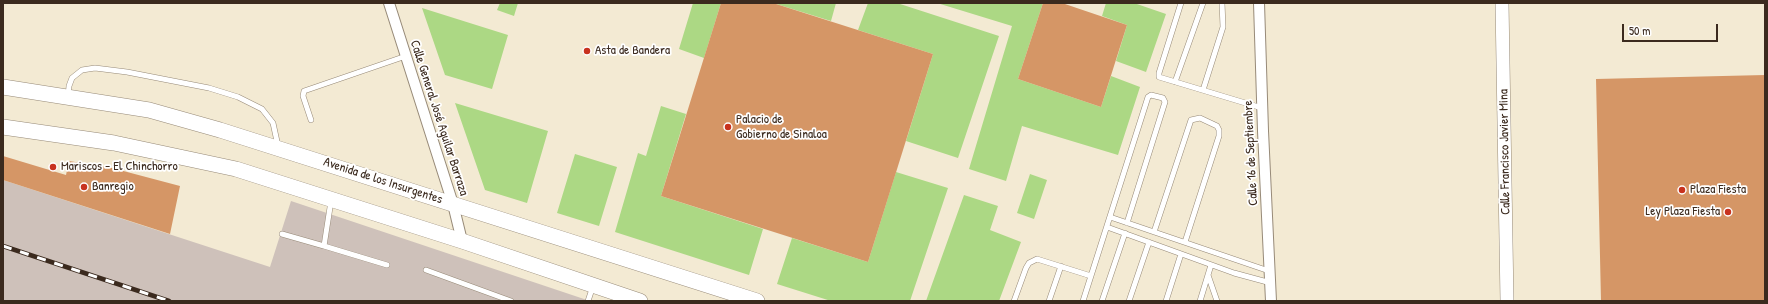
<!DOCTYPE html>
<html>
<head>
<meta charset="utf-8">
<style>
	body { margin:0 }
	#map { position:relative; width:1768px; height:304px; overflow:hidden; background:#f3ead3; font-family:"Patrick Hand",sans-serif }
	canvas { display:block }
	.frame { position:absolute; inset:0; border:4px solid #3b2a1e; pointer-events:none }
	.scale { position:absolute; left:1622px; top:24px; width:96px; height:18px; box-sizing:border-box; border:2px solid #3b2a1e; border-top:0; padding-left:5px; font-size:12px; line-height:14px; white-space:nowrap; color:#3b2a1e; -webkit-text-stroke:3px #fff; paint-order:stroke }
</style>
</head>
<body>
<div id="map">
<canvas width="1768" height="304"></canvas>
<div class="frame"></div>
<div class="scale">50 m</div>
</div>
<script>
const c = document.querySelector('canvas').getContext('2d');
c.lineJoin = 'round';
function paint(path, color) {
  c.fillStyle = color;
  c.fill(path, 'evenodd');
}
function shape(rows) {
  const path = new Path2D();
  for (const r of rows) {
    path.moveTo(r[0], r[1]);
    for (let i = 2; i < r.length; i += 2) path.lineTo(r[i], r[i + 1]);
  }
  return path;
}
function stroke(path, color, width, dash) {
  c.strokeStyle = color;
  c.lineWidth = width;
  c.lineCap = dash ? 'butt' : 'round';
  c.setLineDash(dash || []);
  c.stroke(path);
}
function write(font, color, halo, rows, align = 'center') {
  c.font = font + ' "Patrick Hand",sans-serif';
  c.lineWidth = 3.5;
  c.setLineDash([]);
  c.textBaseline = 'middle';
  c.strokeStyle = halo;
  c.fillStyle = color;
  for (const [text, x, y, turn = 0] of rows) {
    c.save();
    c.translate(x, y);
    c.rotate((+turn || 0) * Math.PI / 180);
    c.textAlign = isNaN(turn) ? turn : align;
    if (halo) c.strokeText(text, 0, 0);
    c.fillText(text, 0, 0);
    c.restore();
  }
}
paint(shape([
	[3,180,270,267,291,201,590,301,3,301]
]), '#cec1ba');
paint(shape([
	[500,3,518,3,514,16,497,10],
	[693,3,721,3,704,58,679,49],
	[773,3,836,3,831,21],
	[868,3,897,3,999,36,958,158,906,141,933,54,858,30],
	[937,3,1043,3,1018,79,1101,107,1111,76,1140,87,1118,155,1022,126,1006,181,969,169,1012,26],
	[1106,3,1134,3,1166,14,1146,72,1116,61,1127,25,1102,16],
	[422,8,508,35,492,89,445,75],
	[455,103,548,131,527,203,485,190],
	[661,106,686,114,661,196,763,229,749,275,615,232,638,153,646,156],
	[575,154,617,167,599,226,557,213],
	[896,172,948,188,910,301,831,301,777,284,792,238,868,262],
	[1030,174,1047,180,1034,219,1017,213],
	[964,195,998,206,990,230,1021,242,999,301,926,301]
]), '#acd884');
paint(shape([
	[721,3,773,3,933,54,868,262,661,196],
	[1043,3,1062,3,1127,25,1101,107,1018,79],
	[1765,75,1765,301,1601,301,1596,79],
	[3,156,66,175,69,161,112,168,180,186,170,234,3,180]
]), '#d59666');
const service = shape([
	[1181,3,1159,73,1159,77,1262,108],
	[1175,82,1203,3],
	[1203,90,1223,27,1222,3],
	[68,97,69,86,72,78,82,70,95,68,127,72,209,88,238,97,262,109,273,123,278,146],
	[311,120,303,96,304,91,406,56],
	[1110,217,1269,271],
	[1107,227,1234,273,1271,283],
	[1154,232,1191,120,1200,118,1217,126,1219,130,1219,136,1185,242],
	[282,234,324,246,331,201],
	[324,246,387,265],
	[426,270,511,301],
	[1208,275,1217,301],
	[588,301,593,286],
	[1014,301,1026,268,1029,263,1037,259,1091,276],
	[1049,301,1061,266],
	[1083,301,1148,97,1151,95,1163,98,1165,102,1127,223],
	[1102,301,1125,233],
	[1129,301,1149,242],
	[1166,301,1181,254],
	[1200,301,1211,265]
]);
const minor = shape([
	[389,3,453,204,462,241],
	[1259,3,1263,131,1271,301]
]);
const tertiary = shape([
	[1502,3,1507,301]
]);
const secondary = shape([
	[3,87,149,110,220,130,757,301],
	[3,127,114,143,236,169,462,241,640,301]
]);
stroke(service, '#978a78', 6);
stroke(minor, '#978a78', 12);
stroke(tertiary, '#978a78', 14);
stroke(secondary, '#978a78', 16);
stroke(service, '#fff', 5);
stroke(minor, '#fff', 10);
stroke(tertiary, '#fff', 13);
stroke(secondary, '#fff', 15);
const rail = shape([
	[3,246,169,301]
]);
stroke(rail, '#3b2a1e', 4.5);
stroke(rail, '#fff', 3, [9]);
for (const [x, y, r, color] of [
	[587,51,4,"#c8321e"],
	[728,127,4,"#c8321e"],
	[53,167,4,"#c8321e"],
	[84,187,4,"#c8321e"],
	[1682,190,4,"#c8321e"],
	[1728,212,4,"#c8321e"]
]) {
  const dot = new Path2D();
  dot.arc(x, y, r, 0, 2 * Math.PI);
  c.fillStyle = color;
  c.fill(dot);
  stroke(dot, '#fff', 1.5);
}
write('13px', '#3b2a1e', '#fff', [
	["Asta de Bandera",595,51],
	["Palacio de",736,120],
	["Gobierno de Sinaloa",736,135],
	["Mariscos - El Chinchorro",61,167],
	["Banregio",92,187],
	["Plaza Fiesta",1690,190],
	["Ley Plaza Fiesta",1720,212,"right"]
], 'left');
write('13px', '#3b2a1e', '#fff', [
	["Calle General José Aguilar Barraza",439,118,72],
	["Calle Francisco Javier Mina",1505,152,-91],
	["Calle 16 de Septiembre",1251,153,-93],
	["Avenida de los Insurgentes",383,181,18]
]);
</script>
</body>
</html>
